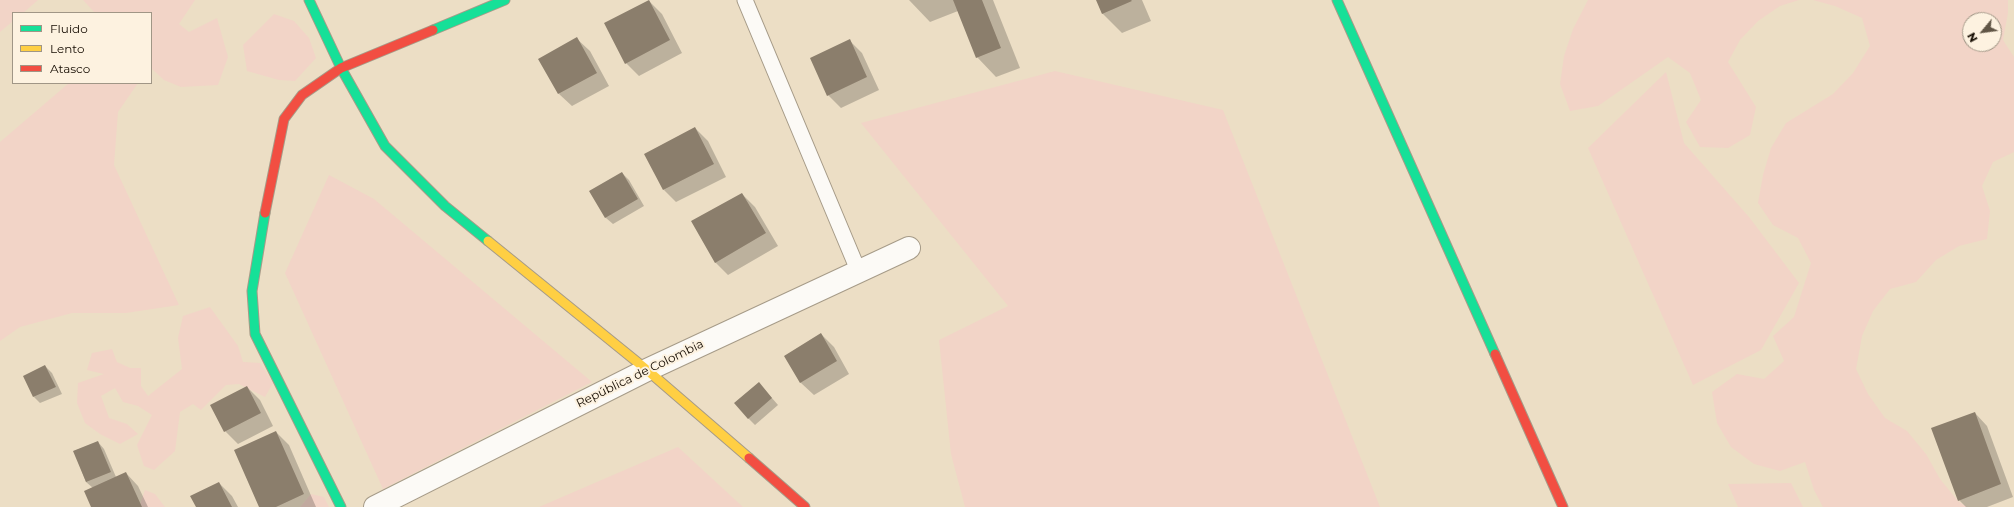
<!DOCTYPE html>
<html>
<head>
<meta charset="utf-8">
<style>
	body { margin:0 }
	#map { position:relative; width:2014px; height:507px; overflow:hidden; background:#ecdec5; font-family:Montserrat,sans-serif }
	canvas { display:block }
	.legend { position:absolute; left:12px; top:12px; width:140px; height:72px; box-sizing:border-box; background:#fdf2e0; border:1px solid #a09686; margin:0; padding:5px 7px; list-style:none; font-size:12px; color:#140b00 }
	.legend li { display:flex; align-items:center; gap:8px; height:20px }
	.legend b { width:20px; border:1px solid #a09686 }
	.north { position:absolute; left:1962px; top:12px; width:40px; height:40px; box-sizing:border-box; background:#fdf2e0; border:1px solid #a09686; border-radius:50%; rotate:241deg; font-size:11px; font-weight:700; line-height:16px; text-align:center; color:#140b00 }
	.north::after { content:''; display:block; margin:auto; width:14px; height:18px; background:#605545; clip-path:polygon(50% 0,100% 100%,50% 72%,0 100%) }
</style>
</head>
<body>
<div id="map">
<canvas width="2014" height="507"></canvas>
<ul class="legend">
<li><b style="height:5px;background:#16e098"></b>Fluido</li>
<li><b style="height:5px;background:#ffcf43"></b>Lento</li>
<li><b style="height:5px;background:#f24e42"></b>Atasco</li>
</ul>
<div class="north">N</div>
</div>
<script>
const c = document.querySelector('canvas').getContext('2d');
c.lineJoin = 'round';
function paint(path, color) {
  c.fillStyle = color;
  c.fill(path, 'evenodd');
}
function shape(rows) {
  const path = new Path2D();
  for (const r of rows) {
    path.moveTo(r[0], r[1]);
    for (let i = 2; i < r.length; i += 2) path.lineTo(r[i], r[i + 1]);
  }
  return path;
}
function stroke(path, color, width, dash) {
  c.strokeStyle = color;
  c.lineWidth = width;
  c.lineCap = dash ? 'butt' : 'round';
  c.setLineDash(dash || []);
  c.stroke(path);
}
function write(font, color, halo, rows, align = 'center') {
  c.font = font + ' Montserrat,sans-serif';
  c.lineWidth = 4;
  c.setLineDash([]);
  c.textBaseline = 'middle';
  c.strokeStyle = halo;
  c.fillStyle = color;
  for (const [text, x, y, turn = 0] of rows) {
    c.save();
    c.translate(x, y);
    c.rotate((+turn || 0) * Math.PI / 180);
    c.textAlign = isNaN(turn) ? turn : align;
    if (halo) c.strokeText(text, 0, 0);
    c.fillText(text, 0, 0);
    c.restore();
  }
}
paint(shape([
	[0,0,38,0,23,13,13,13,13,21,0,32],
	[83,0,195,0,179,24,189,32,217,18,228,57,218,85,181,87,164,80,151,68,151,13,95,13],
	[1588,0,1799,0,1780,6,1758,21,1740,40,1728,62,1756,107,1750,135,1728,148,1700,147,1686,122,1701,100,1690,73,1668,57,1598,106,1570,111,1560,84,1564,56,1573,29],
	[1813,0,2008,0,2008,13,2003,40,2014,57,2014,152,1993,162,1982,186,1990,211,1987,239,1959,246,1936,260,1916,282,1890,289,1873,311,1862,336,1856,369,1868,394,1885,418,1907,431,1926,454,1940,479,1958,501,1967,507,1823,507,1814,490,1805,462,1780,471,1754,464,1731,447,1717,423,1712,392,1737,374,1764,379,1784,361,1773,336,1794,317,1811,263,1798,238,1773,225,1758,203,1763,175,1771,148,1786,123,1833,94,1853,73,1870,46,1862,18,1835,6],
	[1970,20,1994,20,1994,44,1970,44],
	[274,14,294,21,309,38,316,58,295,81,279,80,247,71,243,45],
	[1055,71,1223,110,1380,507,965,507,951,454,939,340,1008,306,861,123],
	[1666,72,1684,143,1749,217,1799,283,1761,350,1693,385,1588,148],
	[69,83,138,83,118,112,114,165,179,305,126,313,72,313,20,327,0,341,0,142],
	[329,175,374,199,592,382,383,489,285,273],
	[210,307,238,346,243,362,260,363,273,383,265,397,239,384,226,385,201,410,193,404,180,412,175,451,154,470,144,466,137,445,152,415,138,406,123,402,115,388,101,396,109,418,127,424,138,434,120,444,100,434,85,423,77,403,78,383,104,374,87,370,92,353,112,349,117,362,130,368,141,368,141,386,148,396,182,369,178,338,183,316],
	[678,447,743,507,539,507],
	[1791,483,1803,507,1738,507,1728,484],
	[145,490,155,494,165,507,139,507],
	[311,494,324,497,329,507,300,507]
]), '#f2d4c7');
paint(shape([
	[909,0,993,0,1020,68,996,77,977,57,958,11,930,22],
	[1097,0,1142,0,1151,21,1122,33,1102,13],
	[649,1,662,14,682,53,639,76,626,63],
	[577,39,590,51,609,86,572,106,559,94],
	[849,40,862,53,879,90,841,108,828,95],
	[695,128,708,141,726,177,676,202,664,190],
	[622,173,629,180,644,206,613,224,606,218,591,191],
	[742,194,755,207,778,246,728,275,715,262],
	[821,334,834,347,849,374,814,395,801,383,785,356],
	[45,366,52,373,62,394,40,403,34,397],
	[247,387,260,400,273,426,238,444,225,431],
	[765,390,778,405,755,425,748,418],
	[1975,413,1987,426,2013,497,1987,507,1966,507,1959,500],
	[276,432,289,445,316,507,260,507],
	[98,442,104,449,116,477,126,473,138,486,148,507,92,507,93,488,86,482,74,451],
	[219,483,232,496,238,507,197,507]
]), '#0003');
paint(shape([
	[649,0,670,40,625,64,604,23],
	[953,0,982,0,1001,48,976,58],
	[1096,0,1131,0,1132,1,1102,14],
	[577,37,597,73,558,94,538,59],
	[850,39,867,77,827,96,810,58],
	[695,127,714,164,663,190,644,154],
	[622,172,638,199,605,218,589,191],
	[742,193,766,233,715,263,691,221],
	[821,333,837,361,800,383,784,356],
	[45,365,56,387,33,397,23,376],
	[759,382,772,398,748,419,734,403],
	[247,386,261,413,224,432,210,405],
	[1975,412,2001,484,1958,501,1931,428],
	[276,431,304,494,276,507,259,507,234,450],
	[98,441,111,472,86,482,73,451],
	[126,472,142,507,91,507,84,491],
	[219,482,232,507,196,507,190,496]
]), '#8b7e6c');
const lane = shape([
	[745,0,858,270]
]);
const street = shape([
	[375,507,647,370,909,248]
]);
const fast = shape([
	[309,0,341,68,385,146,445,206,488,241],
	[1337,0,1495,354],
	[433,30,505,0],
	[265,213,252,291,255,334,341,507]
]);
const slow = shape([
	[488,241,647,370,749,458]
]);
const jam = shape([
	[265,213,284,119,302,95,341,68,433,30],
	[1495,354,1563,507],
	[749,458,805,507]
]);
stroke(lane, '#a69b88', 17);
stroke(street, '#a69b88', 24);
stroke(fast, '#a69b88', 11);
stroke(slow, '#a69b88', 11);
stroke(jam, '#a69b88', 11);
stroke(lane, '#fcfaf6', 15);
stroke(street, '#fcfaf6', 22);
stroke(fast, '#16e098', 9);
stroke(slow, '#ffcf43', 9);
stroke(jam, '#f24e42', 9);
write('12px', '#140b00', '#fdf2e0', [
	["República de Colombia",640,374,-26]
]);
</script>
</body>
</html>
